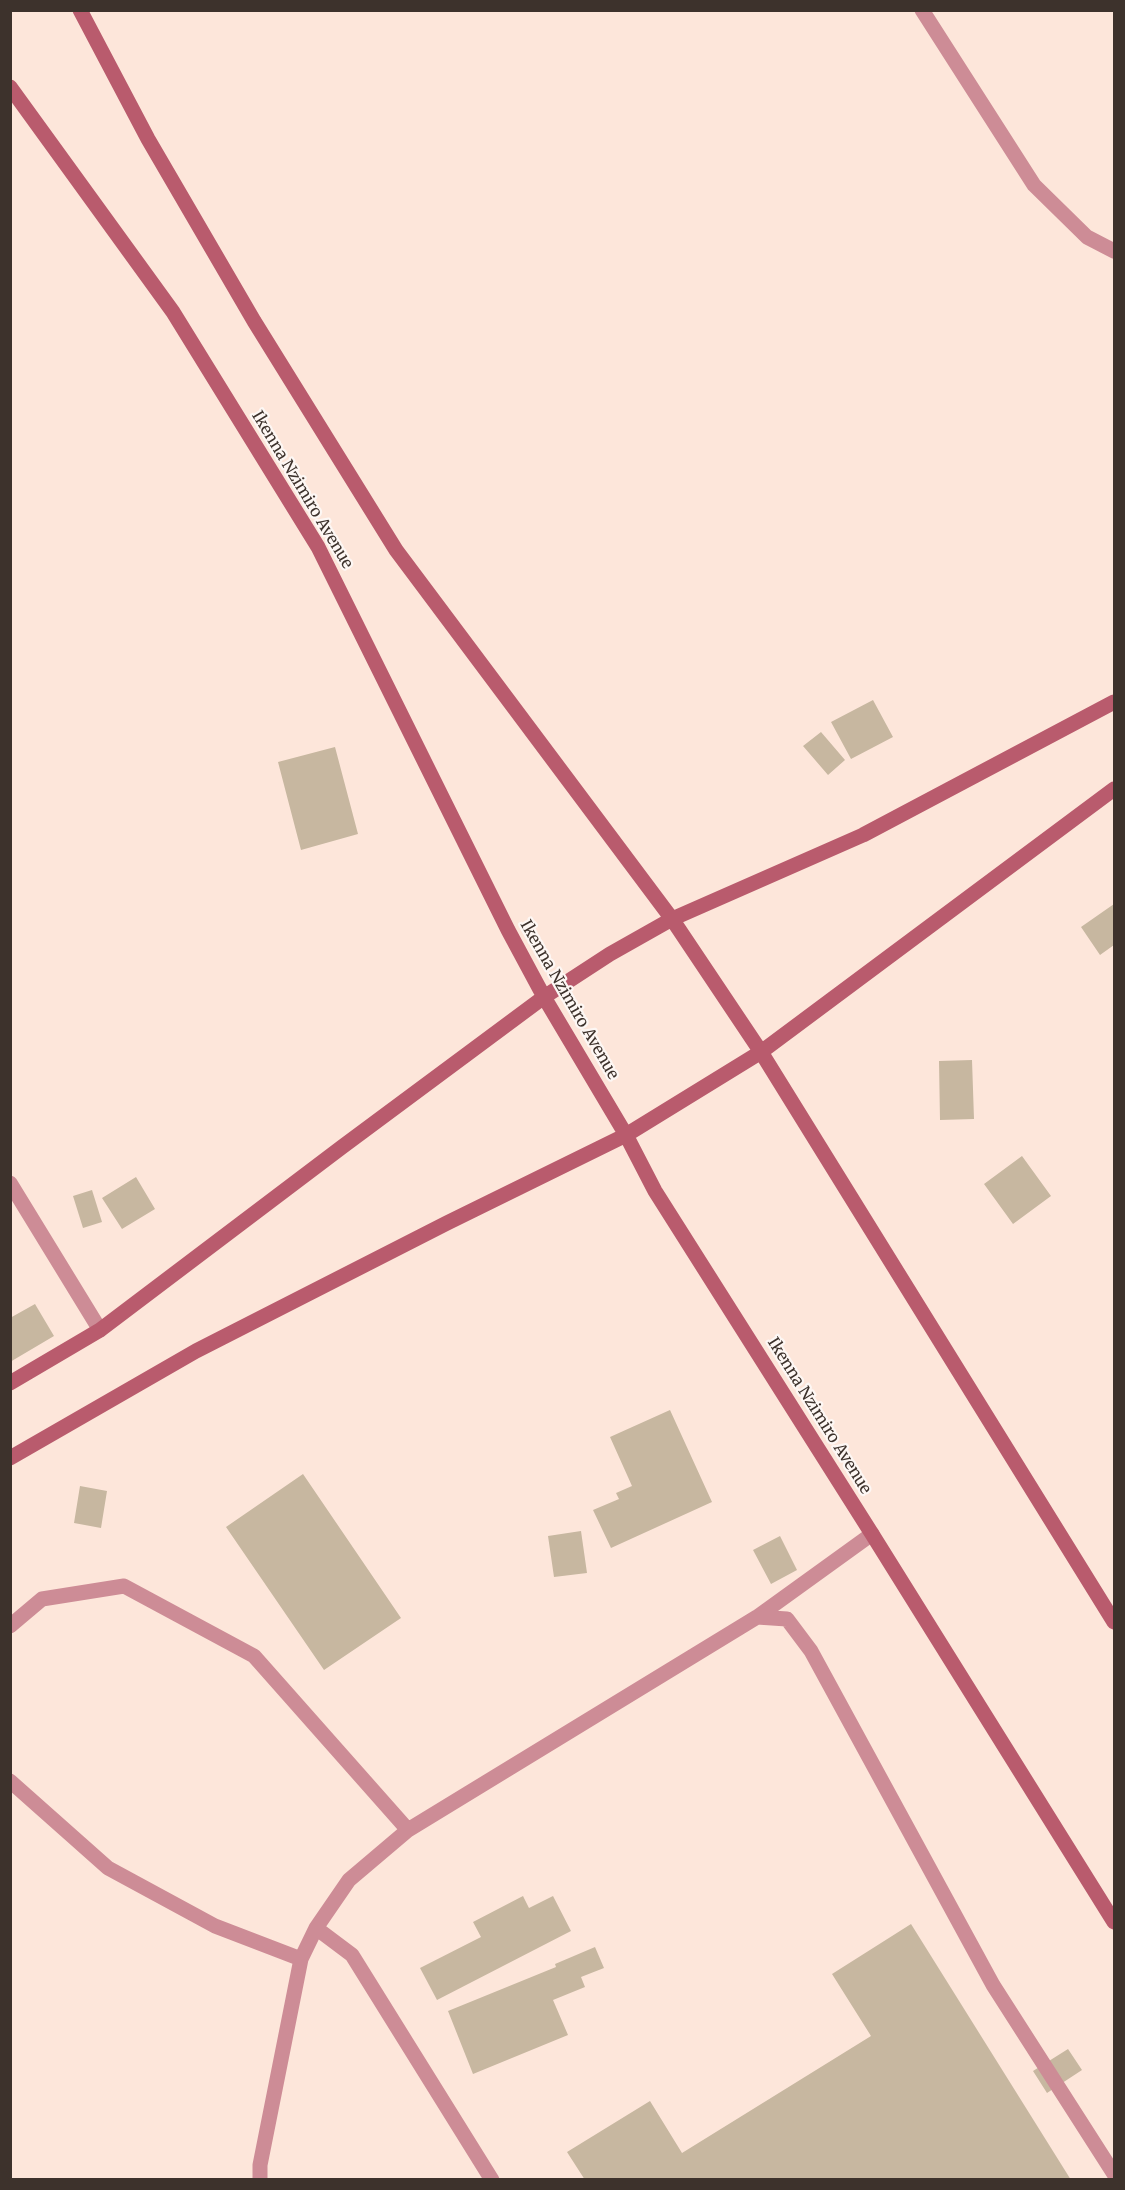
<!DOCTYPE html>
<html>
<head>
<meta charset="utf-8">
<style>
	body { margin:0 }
	#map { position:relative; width:1125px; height:2190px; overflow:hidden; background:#fde6da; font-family:Merriweather,serif }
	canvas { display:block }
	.frame { position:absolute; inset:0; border:12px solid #3d322c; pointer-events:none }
</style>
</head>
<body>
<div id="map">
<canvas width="1125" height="2190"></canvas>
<div class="frame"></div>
</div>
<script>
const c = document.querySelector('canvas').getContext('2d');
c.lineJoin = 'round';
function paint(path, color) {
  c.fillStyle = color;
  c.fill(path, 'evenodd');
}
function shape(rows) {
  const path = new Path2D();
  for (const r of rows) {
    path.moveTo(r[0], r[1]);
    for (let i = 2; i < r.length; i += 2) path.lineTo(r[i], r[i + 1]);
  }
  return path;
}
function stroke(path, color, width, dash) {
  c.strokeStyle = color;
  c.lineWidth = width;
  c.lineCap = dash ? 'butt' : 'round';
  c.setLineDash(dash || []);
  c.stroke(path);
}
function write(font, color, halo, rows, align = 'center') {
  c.font = font + ' Merriweather,serif';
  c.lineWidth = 4.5;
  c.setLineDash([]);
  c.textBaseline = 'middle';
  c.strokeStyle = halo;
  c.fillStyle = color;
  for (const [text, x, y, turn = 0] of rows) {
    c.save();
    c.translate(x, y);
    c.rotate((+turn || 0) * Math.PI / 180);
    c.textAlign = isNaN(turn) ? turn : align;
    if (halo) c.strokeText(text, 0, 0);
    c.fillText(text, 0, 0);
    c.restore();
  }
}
paint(shape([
	[873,700,893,737,851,759,831,722],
	[821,732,845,760,828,775,803,746],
	[335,747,358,834,301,850,278,762],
	[1114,904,1114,945,1100,955,1081,927],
	[972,1060,974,1119,940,1120,939,1061],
	[1022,1156,1051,1196,1013,1224,984,1184],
	[136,1177,155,1209,122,1229,102,1198],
	[92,1190,102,1222,83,1228,73,1196],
	[35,1304,54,1336,10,1362,10,1318],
	[670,1410,712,1502,611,1548,593,1510,619,1499,616,1493,632,1486,610,1437],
	[303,1474,401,1618,324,1670,226,1527],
	[80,1486,107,1491,101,1528,74,1523],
	[581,1531,587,1573,554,1577,548,1536],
	[780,1536,797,1570,771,1584,753,1550],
	[523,1896,529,1908,553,1896,571,1931,437,2000,420,1968,481,1937,473,1922],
	[911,1924,1071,2180,585,2180,567,2152,650,2101,682,2153,871,2036,832,1974],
	[595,1947,604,1968,581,1977,585,1987,553,2000,568,2035,473,2074,448,2011,556,1967,555,1964],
	[1068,2049,1082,2070,1047,2093,1033,2071]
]), '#c7b7a0');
stroke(shape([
	[757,1617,787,1619,811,1651,993,1985,1114,2174],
	[10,1626,42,1599,124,1586,254,1656,408,1830],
	[10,1781,108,1868,215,1926,301,1959],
	[316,1928,352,1955,492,2180],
	[260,2180,260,2165,301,1959,316,1928,349,1880,408,1830,757,1617,872,1534]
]), '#cd8c96', 15);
stroke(shape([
	[922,10,1034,185,1087,237,1114,251],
	[10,1183,100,1330]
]), '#cd8c96', 15);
stroke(shape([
	[80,10,148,139,254,321,396,550,672,919,761,1052,1114,1622],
	[10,87,173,312,318,547,508,930,544,997,626,1135,655,1191,872,1534,1114,1922],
	[10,1383,100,1330,342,1147,544,997,610,954,672,919,863,835,1114,702],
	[10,1458,196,1351,447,1223,626,1135,761,1052,1114,789]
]), '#b95b6d', 15);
write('16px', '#3d322c', '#fdf7f4', [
	["Ikenna Nzimiro Avenue",302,490,59],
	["Ikenna Nzimiro Avenue",569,1000,60],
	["Ikenna Nzimiro Avenue",819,1416,58]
]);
</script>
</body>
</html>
